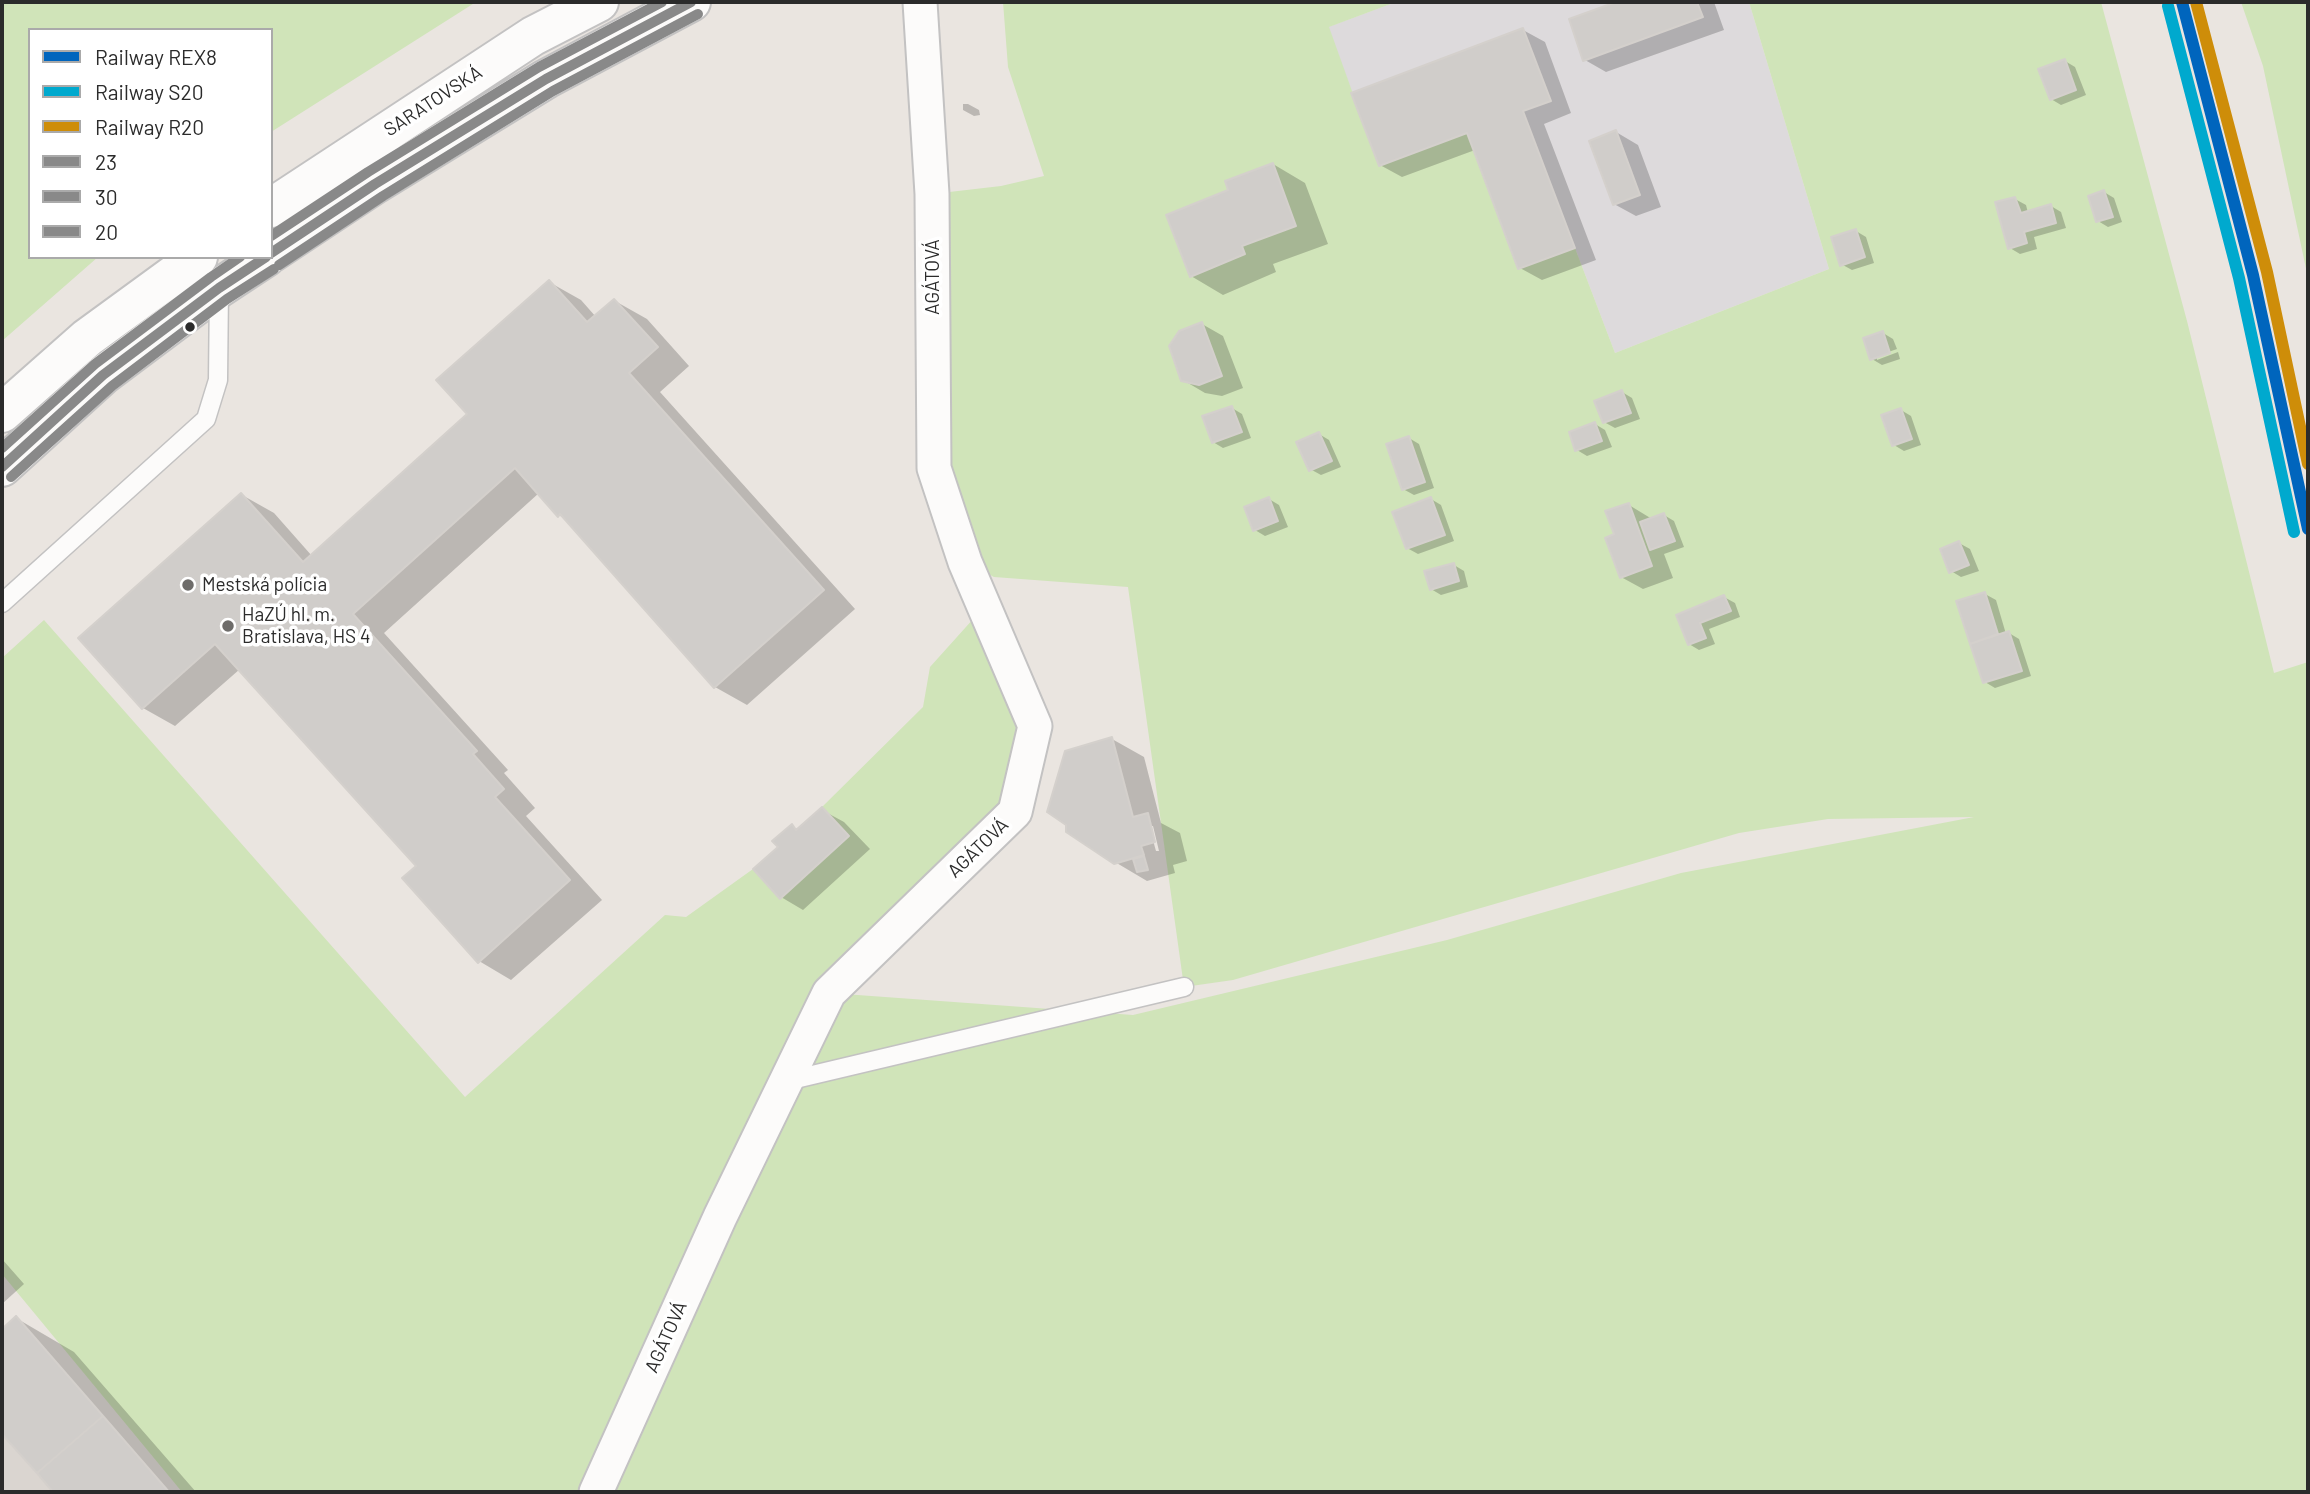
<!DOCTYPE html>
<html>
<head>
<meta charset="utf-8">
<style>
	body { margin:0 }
	#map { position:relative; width:2310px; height:1494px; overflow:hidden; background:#eae5e0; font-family:Barlow,sans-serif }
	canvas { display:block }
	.frame { position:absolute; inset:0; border:4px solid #2b2b2b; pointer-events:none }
	.legend { position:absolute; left:28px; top:28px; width:245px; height:231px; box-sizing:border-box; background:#fff; border:2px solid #aaa; margin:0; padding:9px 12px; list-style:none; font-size:21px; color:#2b2b2b }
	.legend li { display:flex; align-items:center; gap:14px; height:35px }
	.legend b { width:35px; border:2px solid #aaa }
</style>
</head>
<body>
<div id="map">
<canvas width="2310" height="1494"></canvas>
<div class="frame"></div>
<ul class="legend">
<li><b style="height:9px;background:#0065bd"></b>Railway REX8</li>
<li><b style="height:9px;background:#00a9ce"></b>Railway S20</li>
<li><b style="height:9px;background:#ce8d09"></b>Railway R20</li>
<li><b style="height:9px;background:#898989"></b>23</li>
<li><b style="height:9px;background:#898989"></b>30</li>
<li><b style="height:9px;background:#898989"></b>20</li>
</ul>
</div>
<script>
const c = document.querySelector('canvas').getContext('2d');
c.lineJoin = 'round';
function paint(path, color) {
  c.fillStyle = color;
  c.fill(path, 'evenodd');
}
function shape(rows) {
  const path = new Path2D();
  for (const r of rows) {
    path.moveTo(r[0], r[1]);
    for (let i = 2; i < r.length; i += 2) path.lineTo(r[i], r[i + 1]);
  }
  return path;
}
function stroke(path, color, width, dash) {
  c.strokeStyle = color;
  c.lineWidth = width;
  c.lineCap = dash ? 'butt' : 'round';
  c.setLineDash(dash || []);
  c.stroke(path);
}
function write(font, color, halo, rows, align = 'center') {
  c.font = font + ' Barlow,sans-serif';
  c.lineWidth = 7;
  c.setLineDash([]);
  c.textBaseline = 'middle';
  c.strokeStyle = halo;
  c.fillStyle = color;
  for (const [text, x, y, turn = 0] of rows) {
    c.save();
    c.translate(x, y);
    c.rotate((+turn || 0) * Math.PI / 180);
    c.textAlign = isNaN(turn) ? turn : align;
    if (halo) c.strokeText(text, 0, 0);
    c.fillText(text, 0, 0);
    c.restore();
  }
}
paint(shape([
	[1396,2,1749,2,1829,269,1615,353,1575,248,1518,269,1379,166,1328,27]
]), '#dddadc');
paint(shape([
	[2,2,476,2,271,132,271,30,30,30,30,257,98,257,2,341],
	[1003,2,1396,2,1329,27,1379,166,1467,133,1518,269,1575,248,1615,353,1829,269,1749,2,2101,2,2187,321,2274,673,2308,662,2308,1492,182,1492,2,1274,2,658,44,620,465,1097,665,915,686,917,753,869,780,898,849,836,822,807,923,707,930,667,983,608,1035,726,1015,812,830,993,1133,1015,1447,940,1681,873,1974,817,1828,819,1739,833,1233,980,1184,987,1128,587,994,577,965,562,934,468,932,194,1001,186,1044,176,1008,67],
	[2241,2,2308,2,2308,278,2263,66]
]), '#d0e4b9');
paint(shape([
	[2,1434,37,1473,53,1492,2,1492]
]), '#dad5d0');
paint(shape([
	[1621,2,1714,2,1724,30,1606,72,1585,60,1571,20],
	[1523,30,1545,42,1571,113,1544,124,1596,260,1542,280,1520,268,1475,150,1402,177,1380,165],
	[2065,61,2075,67,2086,95,2061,105,2051,99],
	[963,104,968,104,979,110,980,115,974,116,963,110],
	[1616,132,1638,145,1661,207,1636,216,1614,204],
	[1273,164,1305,183,1328,244,1273,264,1276,272,1223,295,1191,276,1230,191],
	[2104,192,2114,198,2122,222,2108,227,2098,221],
	[2015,199,2026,205,2028,213,2051,206,2061,212,2066,228,2034,237,2037,249,2020,254,2010,248],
	[1856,231,1866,237,1874,263,1852,270,1841,264],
	[549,282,581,300,596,317,615,301,647,319,689,366,660,392,855,609,747,705,715,687,568,521,559,515,539,493,384,633,508,770,504,773,535,808,526,816,602,900,511,980,479,961,418,867,240,669,175,726,143,708,242,495,274,513,312,556,469,414],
	[1202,324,1223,336,1243,388,1222,396,1205,393,1183,380],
	[1883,333,1893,339,1897,349,1877,356,1877,360,1898,352,1900,359,1882,365,1872,359],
	[1622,392,1632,398,1640,419,1615,428,1604,422],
	[1232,408,1242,414,1251,438,1223,448,1213,442],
	[1901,410,1911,416,1921,445,1904,451,1894,445],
	[1595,424,1605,430,1612,447,1587,456,1577,450],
	[1319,434,1329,440,1341,467,1321,475,1310,469],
	[1409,438,1419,444,1434,488,1414,495,1403,489],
	[1269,499,1279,505,1288,527,1265,536,1255,530],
	[1431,499,1441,505,1454,541,1418,554,1407,548],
	[1629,505,1652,519,1664,515,1674,521,1684,547,1664,554,1673,578,1643,589,1621,577,1616,535],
	[1959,543,1970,549,1979,571,1961,577,1951,571],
	[1454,565,1464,571,1468,587,1441,595,1431,589],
	[1985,594,1996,600,2006,634,2009,633,2019,639,2031,676,1995,688,1985,682,1958,602],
	[1724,597,1735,603,1740,617,1709,629,1715,644,1699,650,1689,644,1678,616],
	[1112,739,1144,757,1161,823,1180,833,1187,861,1173,865,1175,873,1147,881,1115,862],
	[1149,826,1153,826,1159,851,1156,851],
	[822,810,844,822,870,849,803,910,781,897,780,847,792,826,799,830],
	[2,1259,24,1284,2,1304],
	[16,1318,74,1352,196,1492,55,1492,2,1431,2,1331]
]), '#0003');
const building = shape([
	[1616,2,1697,2,1703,17,1583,61,1569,19,1616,2],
	[1523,28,1551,101,1523,111,1575,248,1518,269,1467,133,1379,166,1351,93,1523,28],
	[2065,59,2076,90,2050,100,2038,69,2065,59],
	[1616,130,1640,195,1613,205,1589,141,1616,130],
	[1273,163,1296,226,1242,246,1245,254,1190,277,1166,215,1228,190,1225,181,1273,163],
	[2104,190,2113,217,2096,222,2088,196,2104,190],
	[2015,197,2021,213,2051,204,2056,223,2024,232,2027,243,2008,249,1995,202,2015,197],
	[1856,229,1865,257,1840,266,1831,237,1856,229],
	[549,280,587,322,614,299,658,347,629,373,824,590,714,688,560,514,558,517,515,468,353,614,477,751,473,754,504,789,495,797,570,880,478,963,402,878,416,866,215,644,142,709,78,638,241,493,303,562,467,414,436,380,549,280],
	[1202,322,1222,376,1199,385,1181,381,1169,346,1179,331,1202,322],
	[1883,331,1890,353,1870,360,1863,338,1883,331],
	[1622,390,1631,413,1603,423,1594,401,1622,390],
	[1232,406,1242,432,1212,443,1202,416,1232,406],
	[1901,408,1912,439,1892,446,1881,415,1901,408],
	[1595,422,1602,441,1575,451,1569,432,1595,422],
	[1319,432,1332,461,1309,471,1296,442,1319,432],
	[1409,436,1425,482,1402,490,1386,444,1409,436],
	[1269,497,1278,521,1253,531,1244,507,1269,497],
	[1431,497,1445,535,1406,549,1392,512,1431,497],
	[1629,503,1652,566,1620,578,1605,538,1614,534,1605,511,1629,503],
	[1664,513,1675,541,1650,550,1640,522,1664,513],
	[1959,541,1969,565,1949,573,1940,549,1959,541],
	[1454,563,1459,581,1430,590,1424,571,1454,563],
	[1985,592,1998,634,1970,644,1956,601,1985,592],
	[1724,595,1731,611,1700,623,1706,638,1688,645,1676,615,1724,595],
	[2009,631,2022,671,1983,683,1970,644,2009,631],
	[1112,737,1133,817,1148,813,1155,842,1141,846,1144,855,1114,864,1066,832,1066,825,1047,812,1065,751,1112,737],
	[822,807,849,836,780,899,753,869,778,847,772,841,792,824,796,830,822,807],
	[1144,856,1148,870,1137,872,1133,859,1144,856],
	[16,1316,103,1416,37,1473,2,1434,2,1329,16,1316],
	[103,1416,169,1492,53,1492,37,1473,103,1416]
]);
paint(building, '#d0cdca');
stroke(building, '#d4d0cc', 2);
const lane = shape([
	[2,603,206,419,218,380,219,289],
	[787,1081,1184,987]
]);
const street = shape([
	[596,1492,720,1217,829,993,1015,812,1035,726,965,562,934,468,932,194,920,2]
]);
const secondary = shape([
	[271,208,533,36,599,2],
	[271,253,375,184,546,79,691,2],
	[2,413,87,338,198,257],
	[2,467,103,375,219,288,266,257]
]);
stroke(lane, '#c3c2c2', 21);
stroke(street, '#c3c2c2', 37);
stroke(secondary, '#c3c2c2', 42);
stroke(lane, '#fcfbfa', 18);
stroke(street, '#fcfbfa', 33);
stroke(secondary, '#fcfbfa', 38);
stroke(shape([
	[271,253,375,184,546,79,691,2],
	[2,467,103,375,219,288,266,257]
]), '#898989', 10);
stroke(shape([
	[279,265,383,196,553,91,698,14],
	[11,477,112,386,227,299,274,269]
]), '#898989', 10);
stroke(shape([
	[271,236,368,172,539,67,662,2],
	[2,448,95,364,211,277,240,257]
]), '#898989', 10);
stroke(shape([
	[2182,2,2253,275,2308,529]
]), '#0065bd', 12);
stroke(shape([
	[2168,6,2239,278,2294,532]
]), '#00a9ce', 12);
stroke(shape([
	[2196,2,2267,272,2308,464]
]), '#ce8d09', 12);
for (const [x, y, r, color] of [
	[190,327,6,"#2b2b2b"],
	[188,585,7,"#6e6c6a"],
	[228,626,7,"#6e6c6a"]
]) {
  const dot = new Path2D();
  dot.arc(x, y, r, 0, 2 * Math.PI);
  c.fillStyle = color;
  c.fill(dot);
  stroke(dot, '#fff', 2.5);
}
write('19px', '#2b2b2b', '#fff', [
	["SARATOVSKÁ",433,101,-33],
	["AGÁTOVÁ",933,277,-90],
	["AGÁTOVÁ",978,848,-44],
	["AGÁTOVÁ",666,1337,-66]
]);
write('19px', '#2b2b2b', '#fff', [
	["Mestská polícia",202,585],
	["HaZÚ hl. m.",242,615],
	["Bratislava, HS 4",242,637]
], 'left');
</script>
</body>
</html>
